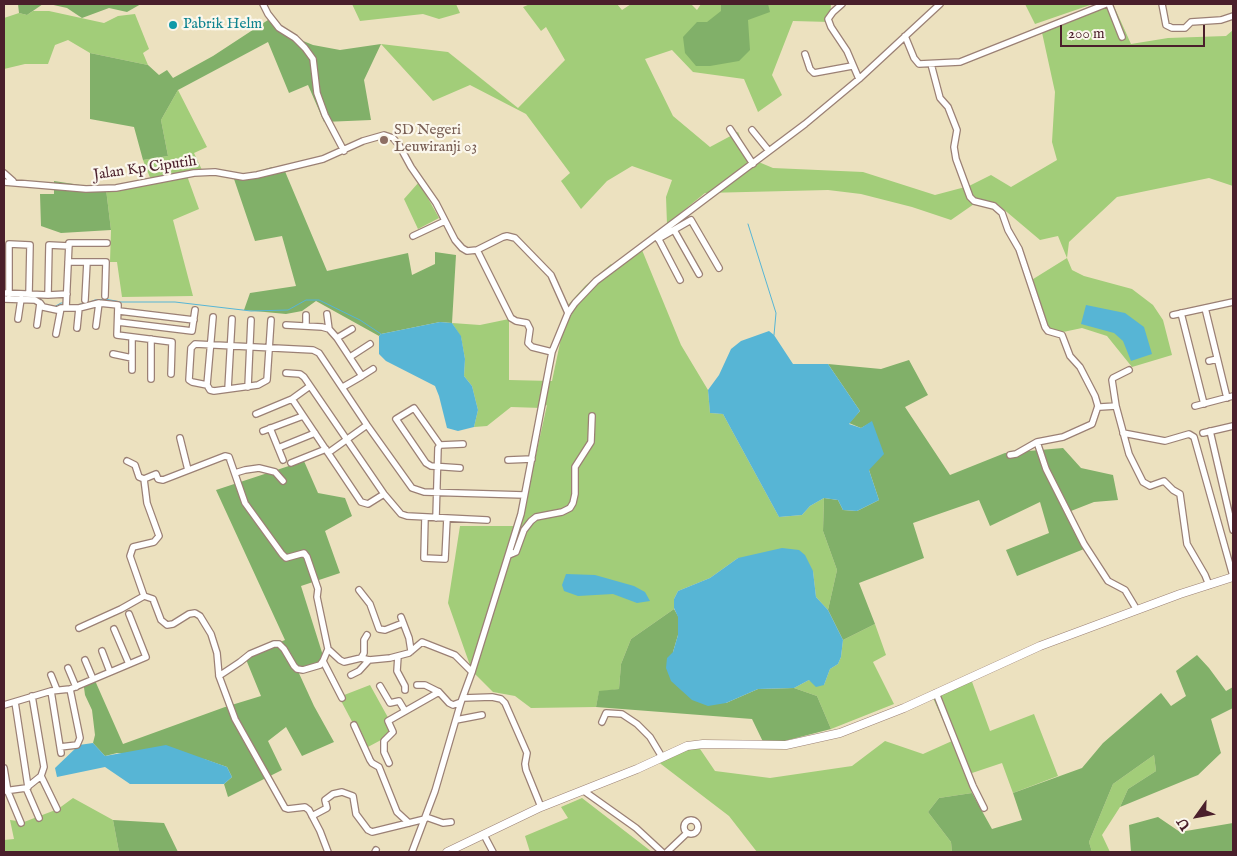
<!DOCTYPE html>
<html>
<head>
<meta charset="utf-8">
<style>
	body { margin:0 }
	#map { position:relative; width:1237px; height:856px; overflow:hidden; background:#ece1bf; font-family:"IM FELL English",serif }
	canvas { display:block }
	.frame { position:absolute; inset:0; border:5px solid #4a1f2b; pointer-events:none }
	.north { position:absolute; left:1172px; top:791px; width:50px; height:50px; -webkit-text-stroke:4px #fbf7ec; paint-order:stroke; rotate:238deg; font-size:14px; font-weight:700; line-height:20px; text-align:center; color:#4a1f2b }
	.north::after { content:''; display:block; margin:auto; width:18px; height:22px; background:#4a1f2b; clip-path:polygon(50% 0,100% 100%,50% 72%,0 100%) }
	.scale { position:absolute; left:1060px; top:25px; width:145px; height:22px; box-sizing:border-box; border:2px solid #4a1f2b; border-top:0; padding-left:6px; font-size:15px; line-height:18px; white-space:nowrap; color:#4a1f2b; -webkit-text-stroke:4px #fbf7ec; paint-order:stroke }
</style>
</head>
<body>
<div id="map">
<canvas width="1237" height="856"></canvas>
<div class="frame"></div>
<div class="north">U</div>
<div class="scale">200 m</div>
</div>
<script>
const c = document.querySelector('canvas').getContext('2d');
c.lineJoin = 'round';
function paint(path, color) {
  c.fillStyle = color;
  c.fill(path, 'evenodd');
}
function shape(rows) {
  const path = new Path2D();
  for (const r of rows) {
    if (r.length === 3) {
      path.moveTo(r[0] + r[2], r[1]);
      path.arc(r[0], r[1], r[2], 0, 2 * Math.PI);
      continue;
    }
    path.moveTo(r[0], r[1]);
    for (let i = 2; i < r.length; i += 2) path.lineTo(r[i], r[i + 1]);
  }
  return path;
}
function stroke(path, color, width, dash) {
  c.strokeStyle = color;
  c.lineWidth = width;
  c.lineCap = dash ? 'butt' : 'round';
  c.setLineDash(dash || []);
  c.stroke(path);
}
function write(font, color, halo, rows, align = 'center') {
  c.font = font + ' "IM FELL English",serif';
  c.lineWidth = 4.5;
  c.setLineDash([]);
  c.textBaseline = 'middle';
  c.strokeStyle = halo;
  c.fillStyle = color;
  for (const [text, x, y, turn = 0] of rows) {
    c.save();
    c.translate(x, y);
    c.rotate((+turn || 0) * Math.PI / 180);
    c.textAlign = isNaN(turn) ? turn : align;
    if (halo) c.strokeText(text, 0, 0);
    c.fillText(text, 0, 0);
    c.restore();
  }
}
paint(shape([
	[352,4,456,4,460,13,439,19,423,14,360,21],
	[530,4,617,4,622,10,631,4,691,4,697,10,701,4,831,4,830,22,793,21,772,75,782,95,758,112,744,79,693,72,672,50,645,59,673,116,710,147,738,132,749,158,773,168,863,172,935,195,969,186,991,175,1011,187,1057,160,1052,142,1055,92,1041,28,1113,4,1131,44,1168,38,1226,36,1233,30,1233,186,1209,178,1117,197,1069,242,1067,258,1072,270,1084,276,1132,289,1153,305,1163,320,1172,355,1132,367,1107,336,1082,328,1049,335,1030,281,1067,258,1058,236,1040,240,995,202,974,204,951,220,912,207,861,194,828,190,705,193,667,224,666,197,672,180,632,166,607,181,581,209,561,181,570,173,526,114,470,85,433,101,381,44,448,52,518,108,565,60,546,27,541,31,523,7],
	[1025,4,1093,4,1035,24],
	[33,11,49,11,104,23,118,16,135,14,149,49,143,53,148,65,90,53,68,40,55,45,48,64,25,64,4,69,4,18,19,13,27,15],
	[178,90,207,147,194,153,202,170,186,173,199,209,173,220,193,296,122,297,117,262,110,262,111,230,106,189,151,180,143,160,168,156,161,120],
	[419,182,439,218,418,229,404,199],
	[642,250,681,345,708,390,710,413,723,414,779,517,802,515,810,506,824,498,823,531,837,570,828,610,816,597,813,571,738,558,710,578,678,591,674,599,674,609,631,639,621,664,619,689,599,692,596,707,531,708,515,696,493,692,472,671,448,603,460,526,517,526,531,477,547,405,542,408,511,407,487,426,474,427,478,410,472,386,464,376,465,359,461,337,452,323,480,325,509,319,509,380,552,381,568,305,585,286,611,264,616,269],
	[875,624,886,655,873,662,894,704,831,729,817,696,794,688,809,680,824,685,830,669,838,664,841,657,843,640],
	[971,679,990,731,1034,714,1058,776,1013,793,1002,763,966,775,972,793,939,798,928,812,951,842,952,852,757,852,729,816,657,761,676,753,698,746,715,771,770,778,852,766,885,741,923,754,952,741,933,698],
	[370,685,396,732,366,748,339,697],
	[1154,755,1156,771,1128,789,1120,807,1102,835,1110,852,1092,852,1089,842,1113,784],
	[73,798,113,820,119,852,4,852,4,840,14,839,10,820,24,822,58,809],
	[582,798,652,852,530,852,525,836,568,818,561,807]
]), '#a2cd79');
paint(shape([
	[18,4,43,4,27,15,19,13],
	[49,4,141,4,127,12,109,8,82,18,67,8],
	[721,4,768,4,770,12,748,20,750,50,739,61,710,66,696,66,685,53,683,37,697,22,707,22,721,11],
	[268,20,281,32,313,45,340,50,381,44,364,80,371,120,324,122,308,85,289,93,268,42,178,90,161,120,168,156,143,160,134,127,90,119,90,53,148,65,159,75,167,70,173,78,213,56],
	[272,167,284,169,327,271,408,253,412,275,435,264,435,252,456,255,452,323,440,322,381,334,379,336,316,301,302,311,286,314,244,310,250,293,296,286,282,236,255,241,234,179],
	[54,181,106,189,111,230,61,233,41,226,40,194,54,194],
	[909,360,928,395,905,407,950,475,1005,453,1063,448,1081,468,1113,475,1118,500,1094,502,1071,511,1089,547,1017,576,1006,550,1049,533,1040,502,990,526,979,500,913,523,924,558,859,583,875,624,843,640,828,610,837,570,823,531,824,498,838,500,843,510,857,511,879,500,869,470,872,422,861,428,849,423,860,411,828,364,881,369],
	[304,461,318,493,345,498,352,516,325,531,340,573,301,586,325,662,297,669,314,706,334,742,302,756,286,727,268,741,282,770,228,797,224,784,232,777,227,767,204,759,117,753,105,756,93,743,95,735,92,710,85,695,83,680,93,676,123,744,225,707,261,696,245,657,285,640,216,490],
	[674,609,678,616,678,635,673,652,726,703,758,689,794,688,817,696,831,729,765,746,752,719,596,707,599,691,619,689,621,664,631,639],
	[1197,655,1209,668,1226,691,1233,687,1233,708,1211,719,1221,753,1198,775,1120,807,1128,789,1156,771,1154,755,1113,784,1089,842,1092,852,952,852,951,842,928,812,939,798,972,793,992,829,1022,820,1013,793,1082,768,1103,743,1161,693,1171,706,1186,696,1176,671],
	[1158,817,1180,832,1233,823,1233,852,1131,852,1129,825],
	[113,820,164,823,178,852,119,852]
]), '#81b069');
paint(shape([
	[1086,305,1125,313,1144,327,1152,354,1131,361,1123,341,1114,333,1081,324],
	[440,322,452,323,461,336,465,359,464,376,472,386,478,410,474,427,458,431,447,428,439,396,435,386,386,361,379,354,379,336,381,334],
	[769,331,774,335,793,364,828,364,860,411,849,424,861,428,872,421,884,454,869,470,879,500,857,511,843,510,838,500,824,498,810,506,802,515,779,517,723,414,710,413,708,390,719,375,731,349,741,341],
	[782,548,799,550,805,555,813,571,816,597,828,610,843,640,841,657,838,664,830,669,824,685,816,687,809,680,794,688,758,689,726,703,708,706,692,700,671,681,666,668,667,658,673,652,678,635,678,617,674,608,674,599,678,591,710,578,738,558],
	[566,574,595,575,634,586,645,592,650,601,637,603,613,594,578,596,564,591,562,585],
	[93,743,105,756,166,745,227,767,232,777,224,784,130,784,105,767,57,777,55,768,79,745]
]), '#57b5d5');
stroke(shape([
	[748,224,776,313,774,335],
	[35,297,41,299,45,305],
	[90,302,95,300,105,299,121,302,175,302,251,311,288,310,306,300,319,300,360,320,381,334],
	[77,305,85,303,87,305],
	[54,307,61,303,63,303]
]), '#57b5d5', 1);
const minor = shape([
	[263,4,268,14,279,28,295,38,305,48,313,59,317,93,325,115,344,151],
	[842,4,833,12,828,19,831,27,847,51,859,79],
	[1109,4,1122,37],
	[1162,4,1166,25,1172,28,1185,28,1191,22,1221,20,1233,16],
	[905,36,914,58,919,64,960,62,1106,4],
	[805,54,810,69,814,73,852,66],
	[931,64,940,98,948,107,957,130,954,147,956,159,970,197,974,201,994,206,1002,213,1008,230,1019,249,1045,327,1048,331,1062,335,1070,356,1080,367,1095,396,1098,406,1100,407,1116,406,1129,454,1143,482,1150,486,1164,481,1173,490,1180,494,1187,544,1205,575,1209,585],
	[730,129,753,164],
	[752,130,769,151],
	[4,173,13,181],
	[4,182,86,189,116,188,194,173,215,172,243,177,257,175,323,159,363,141,384,135,393,138,399,145,411,167,436,203,455,240,462,248,467,251,477,250,503,237,507,236,515,238,551,275,568,313],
	[674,230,699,274],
	[413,236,445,221],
	[657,236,680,280],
	[658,239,691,220,719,268],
	[477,250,511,318,516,321,527,323,530,329,528,343,532,347,552,352],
	[68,262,106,262,105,296],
	[4,293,48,295,67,294],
	[9,294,9,244,30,245,29,294],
	[48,295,49,245,69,246],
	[4,299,35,300,40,303,43,307,57,310,61,308,79,308,99,303,118,305,117,335,172,342,171,374],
	[85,300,87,262],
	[66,308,69,243,107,243],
	[1205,308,1227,398],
	[119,311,194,320],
	[1181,313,1204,404],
	[327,314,329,329],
	[306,315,306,326],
	[1173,315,1233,302],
	[213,317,207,385,210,390,214,391,258,385,267,380,271,320],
	[18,319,21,299],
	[118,322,192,331,195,310],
	[37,325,40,303],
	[286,325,322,327,329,329,337,338,362,376,343,387],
	[96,326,99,303],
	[77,328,79,308],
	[56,334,61,308],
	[132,337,132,370],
	[337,338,352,329],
	[113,354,132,358],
	[350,357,370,344],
	[1209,361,1217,359],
	[286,373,300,374,304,377,384,494,401,514,407,516,487,520],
	[362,376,373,369],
	[151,379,151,339],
	[207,385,192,382,189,380,191,348,195,344,313,350,319,353,367,425,412,488,424,492,524,495],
	[248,387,251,320],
	[228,389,232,319],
	[292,399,361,502,368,504,384,494],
	[1116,406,1112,380,1113,378,1129,370],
	[1195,406,1233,396],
	[256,414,292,399,310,386],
	[270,428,283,460],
	[263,431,303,416],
	[1210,431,1233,530],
	[1123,433,1165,441,1189,434,1194,437,1233,576],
	[1203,433,1233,426],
	[180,438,188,470],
	[1037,442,1046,469,1084,544,1108,581,1125,590,1137,610],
	[440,445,414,408,396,419,426,463,431,466,460,468],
	[278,448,315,433],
	[328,453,367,425],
	[1010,455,1016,454,1037,442,1063,437,1092,424,1098,406],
	[508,460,532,459],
	[127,461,135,465,139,477,144,479,147,503,159,536,154,542,133,547,130,556,144,596],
	[291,463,326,449],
	[235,473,245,470,259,468,275,472,283,481],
	[144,479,156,474,158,479,163,480,225,456,229,457,245,503,282,554,286,558,304,553,307,557,318,589,317,597,328,649,340,660,344,662,361,658,369,660,390,658,409,653,422,642,455,655,472,672],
	[425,517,424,558,445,559,447,518],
	[436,518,438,448,440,445,463,444],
	[509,555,516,552,524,530,531,521,536,517,562,512,570,508,573,503,575,494,575,467,591,442,592,416],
	[359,590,370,604,379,629,385,630,403,623],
	[401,617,409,638,411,651],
	[79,628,121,609,144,596,153,599,161,620,167,625,173,624,189,614,195,613,200,616,211,634,217,653,219,676,235,719,285,808,288,809,305,807,309,810,320,831,328,852],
	[114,629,129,664],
	[102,651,110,672],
	[398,656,397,671,405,686,405,690],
	[361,658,364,653,364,640,367,635],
	[85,660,93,679],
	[323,661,342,698],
	[68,668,76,687],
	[51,675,57,690],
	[351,675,359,671,369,660],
	[219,676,240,662,250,654,274,644,279,644,284,649,294,666,297,669,303,670,320,665,323,661,328,649],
	[417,685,425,685,439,692,449,703,453,705,461,702],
	[380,686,390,703,399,701,405,711],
	[51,691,61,753],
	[936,693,973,786,984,808],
	[463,698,492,697,501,699,505,703,527,753,525,764,526,770,541,807],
	[15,702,28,787],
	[4,705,51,691,70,689,146,657,129,614],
	[456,720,482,715],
	[602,722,606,713,622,714,637,724,650,737,662,757],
	[354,725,370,760,372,763,379,767,397,812,409,823],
	[60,747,77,745,80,738,70,689],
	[389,763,384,752,384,741,393,732,388,721,439,692],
	[4,768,8,792,21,823],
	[41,776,57,809],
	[26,788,39,818],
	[4,791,26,788,41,776,44,767,32,696],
	[584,791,636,828,662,852],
	[312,816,327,808,325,800,333,794,342,792,353,796,356,814,368,830,372,832,425,819],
	[426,817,443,823,451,822],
	[691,827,7],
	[484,835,493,852],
	[375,852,376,850],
	[412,852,435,791,461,702,472,672,521,514,552,352,568,313,575,303,596,281,805,124,859,79,940,4],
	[667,852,687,833]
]);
const secondary = shape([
	[447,852,541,807,637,769,687,746,703,744,786,745,840,733,904,708,1040,646,1180,594,1233,577]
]);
stroke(minor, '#9b8075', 8);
stroke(secondary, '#9b8075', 9);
stroke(minor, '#fff', 5.5);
stroke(secondary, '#fff', 8);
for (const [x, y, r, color] of [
	[173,25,5,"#0f9aa8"],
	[384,140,5,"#8d6e63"]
]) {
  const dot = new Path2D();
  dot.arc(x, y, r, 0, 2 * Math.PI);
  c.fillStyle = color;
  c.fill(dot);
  stroke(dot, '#fbf7ec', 2);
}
write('15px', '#0d838f', '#fbf7ec', [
	["Pabrik Helm",183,25]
], 'left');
write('15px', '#785e54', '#fbf7ec', [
	["SD Negeri",394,131],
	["Leuwiranji 03",394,148]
], 'left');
write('15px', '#4a1f2b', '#fbf7ec', [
	["Jalan Kp Ciputih",145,169,-8]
]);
</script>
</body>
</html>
